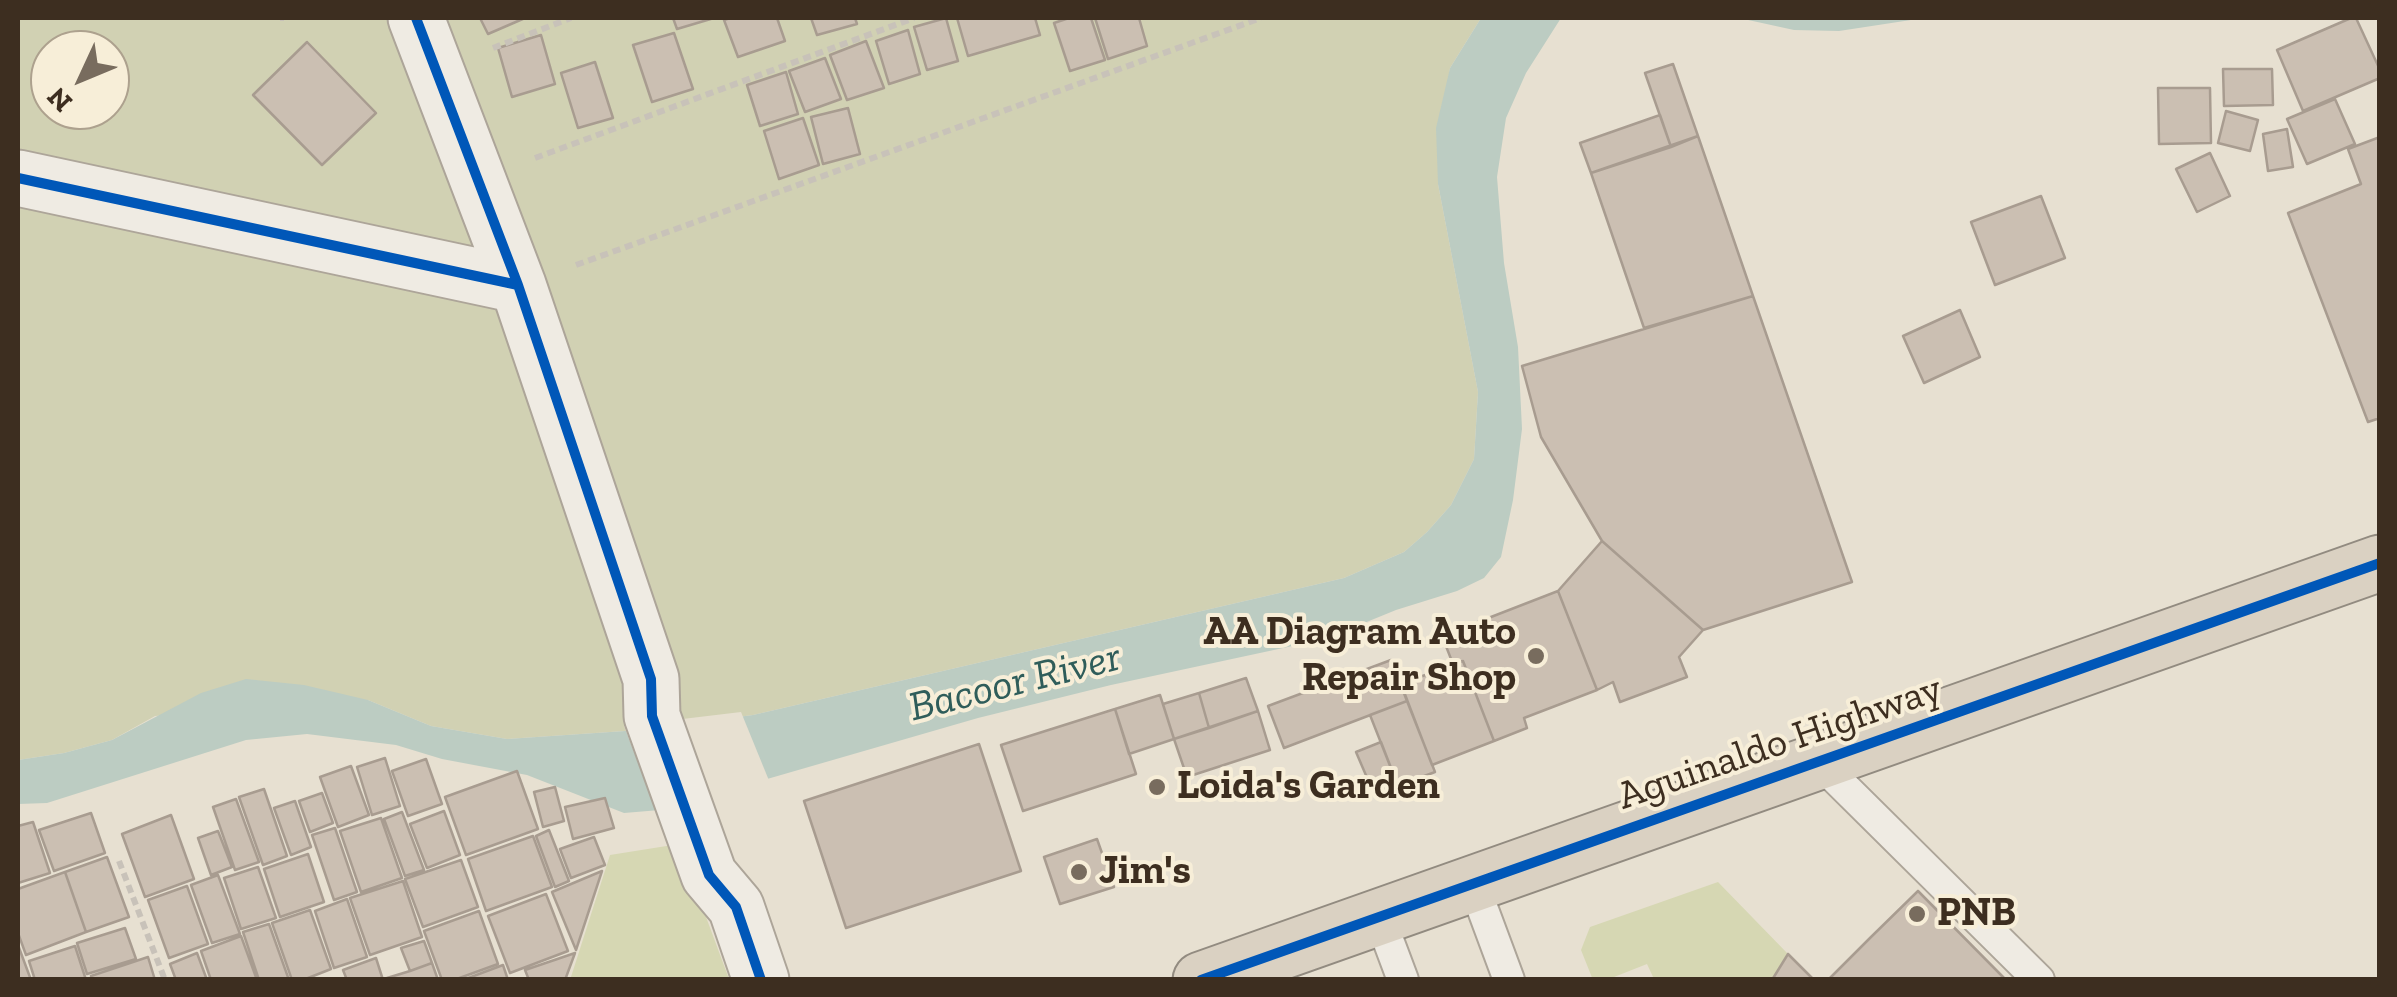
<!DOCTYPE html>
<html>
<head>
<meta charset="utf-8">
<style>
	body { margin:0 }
	#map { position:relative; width:2397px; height:997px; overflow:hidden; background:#e7e0d1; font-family:"Zilla Slab",serif }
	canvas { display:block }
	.frame { position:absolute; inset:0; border:20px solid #3d2e20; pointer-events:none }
	.north { position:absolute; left:30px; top:30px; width:100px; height:100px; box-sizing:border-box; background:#f7eed8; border:2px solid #ada18e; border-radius:50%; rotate:226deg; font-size:28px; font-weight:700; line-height:40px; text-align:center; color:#3d2e20 }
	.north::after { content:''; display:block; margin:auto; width:35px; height:45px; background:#786c5e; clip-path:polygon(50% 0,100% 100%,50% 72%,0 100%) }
</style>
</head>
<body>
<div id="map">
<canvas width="2397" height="997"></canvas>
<div class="frame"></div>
<div class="north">N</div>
</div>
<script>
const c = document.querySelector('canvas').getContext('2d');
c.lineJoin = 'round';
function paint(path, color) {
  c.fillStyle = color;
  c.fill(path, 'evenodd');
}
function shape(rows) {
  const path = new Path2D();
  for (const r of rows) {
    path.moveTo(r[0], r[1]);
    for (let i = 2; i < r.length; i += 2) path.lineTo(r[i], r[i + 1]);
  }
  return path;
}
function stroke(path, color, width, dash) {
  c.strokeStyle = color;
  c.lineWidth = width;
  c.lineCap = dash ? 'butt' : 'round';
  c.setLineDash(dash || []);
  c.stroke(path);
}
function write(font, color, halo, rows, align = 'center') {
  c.font = font + ' "Zilla Slab",serif';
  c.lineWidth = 8;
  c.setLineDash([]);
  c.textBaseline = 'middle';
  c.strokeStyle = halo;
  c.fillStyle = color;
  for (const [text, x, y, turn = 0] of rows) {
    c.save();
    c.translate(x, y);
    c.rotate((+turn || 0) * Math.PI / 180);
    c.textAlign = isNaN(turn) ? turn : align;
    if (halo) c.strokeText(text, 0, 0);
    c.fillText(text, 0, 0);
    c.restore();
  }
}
paint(shape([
	[679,844,729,979,570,980,610,855],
	[1718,882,1788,954,1772,979,1654,979,1647,964,1609,979,1593,980,1581,950,1590,927]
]), '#d6d7b3');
paint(shape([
	[18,18,1481,18,1450,68,1438,184,1478,392,1474,459,1451,505,1427,532,1404,552,1344,578,753,715,640,730,507,739,431,726,368,700,155,716,112,740,64,753,18,760],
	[50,50,110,50,110,110,50,110]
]), '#d1d1b3');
paint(shape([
	[1481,18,1561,18,1526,73,1506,118,1497,177,1504,263,1518,347,1522,429,1513,500,1501,557,1484,578,1457,591,1396,610,1325,639,1111,685,978,718,660,810,624,813,527,775,442,759,396,745,307,734,246,740,47,803,18,804,18,760,64,753,112,740,201,693,246,679,304,685,368,700,431,726,507,739,640,730,753,715,1344,578,1404,552,1427,532,1451,505,1474,459,1478,392,1438,184,1436,128,1450,68],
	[1739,18,1924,18,1839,31,1794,30]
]), '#bcccc2');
paint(shape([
	[741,712,770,783,658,815,624,726]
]), '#e7e0d1');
const building = shape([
	[480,18,525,18,488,34,480,18],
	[673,18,714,18,677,29,673,18],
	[730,18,777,18,785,41,738,57,724,20,730,18],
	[811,18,855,18,857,24,817,35,811,18],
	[946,18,958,61,927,70,914,27,946,18],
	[957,18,1035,18,1040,35,968,56,957,18],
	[1069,18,1091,18,1105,60,1070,71,1054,23,1069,18],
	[1095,18,1139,18,1147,46,1108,59,1095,18],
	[2351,18,2356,18,2380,70,2380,78,2303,111,2277,50,2351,18],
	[908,30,920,74,889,84,876,41,908,30],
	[674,33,693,89,652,102,633,45,674,33],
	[541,35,555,84,512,97,498,48,541,35],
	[866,41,884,88,847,100,830,55,866,41],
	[307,42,376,113,322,165,253,95,307,42],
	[825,58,841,99,805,112,789,71,825,58],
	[595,62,613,118,578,128,561,73,595,62],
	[1673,64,1698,136,1671,147,1645,73,1673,64],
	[2223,69,2272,69,2273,105,2224,106,2223,69],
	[786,72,798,114,760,126,747,85,786,72],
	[2158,88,2210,88,2211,143,2159,144,2158,88],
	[2335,99,2355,144,2307,164,2287,119,2335,99],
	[848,108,860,154,823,164,811,117,848,108],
	[2226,111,2258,120,2250,151,2218,143,2226,111],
	[1660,115,1671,147,1591,173,1580,143,1660,115],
	[803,118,819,165,779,179,764,131,803,118],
	[2287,129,2293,167,2268,171,2263,134,2287,129],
	[1698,136,1753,296,1644,328,1591,173,1698,136],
	[2380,137,2380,418,2368,422,2288,213,2361,184,2348,149,2380,137],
	[2210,153,2230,196,2197,212,2176,169,2210,153],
	[2041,196,2065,258,1995,285,1971,222,2041,196],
	[1753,296,1852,582,1703,630,1602,541,1541,437,1522,366,1753,296],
	[1960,310,1980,357,1924,383,1903,336,1960,310],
	[1602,541,1703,630,1679,657,1687,677,1620,702,1613,682,1597,690,1558,591,1602,541],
	[1558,591,1597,690,1524,718,1527,728,1494,741,1463,661,1453,664,1442,636,1558,591],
	[1391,660,1407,701,1284,748,1268,706,1391,660],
	[1463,661,1494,741,1432,765,1401,684,1463,661],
	[1246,678,1258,711,1209,728,1199,693,1246,678],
	[1199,693,1209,728,1174,739,1163,704,1199,693],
	[1160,695,1174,739,1129,754,1115,709,1160,695],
	[1407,701,1435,772,1398,786,1370,715,1407,701],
	[1115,709,1136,774,1023,811,1001,745,1115,709],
	[1258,711,1270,750,1187,777,1174,739,1258,711],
	[1381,742,1398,786,1374,794,1356,752,1381,742],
	[979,744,1021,871,846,928,804,801,979,744],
	[385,758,400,806,372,815,357,767,385,758],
	[426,759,442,804,408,816,392,771,426,759],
	[351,766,369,815,338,827,320,777,351,766],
	[517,771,538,829,466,855,445,797,517,771],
	[555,787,564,821,543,827,534,792,555,787],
	[264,789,287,856,263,865,239,797,264,789],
	[322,793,333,823,310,832,299,801,322,793],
	[605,798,614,828,573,839,565,807,605,798],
	[236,799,259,862,235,870,213,807,236,799],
	[295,801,311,847,291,855,274,808,295,801],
	[444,811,460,855,427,868,410,824,444,811],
	[402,812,424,870,405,876,384,819,402,812],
	[91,813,105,853,54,871,39,830,91,813],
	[171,815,194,879,145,897,122,834,171,815],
	[381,818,402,878,361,892,340,831,381,818],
	[33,822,50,873,18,883,18,826,33,822],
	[335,828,357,892,334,900,312,835,335,828],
	[549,830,569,881,555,887,536,836,549,830],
	[218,831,232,867,211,875,198,838,218,831],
	[533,836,552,887,486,911,468,859,533,836],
	[594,837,605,865,571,878,560,849,594,837],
	[1097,839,1114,887,1060,904,1044,857,1097,839],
	[308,854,324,902,280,917,264,869,308,854],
	[107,857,129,917,86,932,65,872,107,857],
	[461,860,478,907,423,927,405,879,461,860],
	[258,867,276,918,241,929,224,878,258,867],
	[602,871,576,950,552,892,602,871],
	[65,872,86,932,26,955,18,933,18,889,65,872],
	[218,875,240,934,212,943,191,885,218,875],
	[403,881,422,937,370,955,350,898,403,881],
	[187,886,208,944,169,958,148,900,187,886],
	[1918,891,2006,980,1828,980,1870,938,1918,891],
	[546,894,568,951,510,973,488,916,546,894],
	[347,899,367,957,334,968,315,911,347,899],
	[310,910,331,969,303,980,292,980,272,923,310,910],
	[479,911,498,964,454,980,442,980,424,931,479,911],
	[269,924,289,980,259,980,243,932,269,924],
	[125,928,136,959,87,974,77,943,125,928],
	[241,936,257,980,211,980,201,951,241,936],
	[424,941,432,963,410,971,401,948,424,941],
	[18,945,31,980,18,980,18,945],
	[75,946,86,980,35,980,29,961,75,946],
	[197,953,207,980,176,980,170,964,197,953],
	[575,953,565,980,529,980,525,970,575,953],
	[1788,954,1814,980,1772,980,1788,954],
	[148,957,155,980,92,980,91,976,148,957],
	[376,958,383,980,347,980,343,970,376,958],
	[432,963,438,980,387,978,410,971,432,963],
	[503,965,508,980,463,980,503,965]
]);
paint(building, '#cbbfb2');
stroke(building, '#a89c90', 2.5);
const lane = shape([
	[1818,761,2039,980],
	[1473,883,1509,980],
	[1379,916,1403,980]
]);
const street = shape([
	[416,18,518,285,651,679,652,716,709,875,736,907,761,980],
	[18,178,518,285]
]);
const highway = shape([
	[1201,980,2380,563]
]);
stroke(lane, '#ada599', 34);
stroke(street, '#ada599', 59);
stroke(highway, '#928b80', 59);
stroke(shape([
	[280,18,284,18],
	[493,48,571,18],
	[535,158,914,18],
	[576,265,1261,18],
	[119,861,165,980]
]), '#c8c2b9', 6, [8, 5]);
stroke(lane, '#efebe3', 30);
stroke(street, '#efebe3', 55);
stroke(highway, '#dad1c2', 55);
stroke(shape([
	[416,18,518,285,651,679,652,716,709,875,736,907,761,980],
	[18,178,518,285],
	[1201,980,2380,563]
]), '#0057b8', 10);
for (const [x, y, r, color] of [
	[1536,656,10,"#786c5e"],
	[1157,787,10,"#786c5e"],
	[1079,872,10,"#786c5e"],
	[1917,914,10,"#786c5e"]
]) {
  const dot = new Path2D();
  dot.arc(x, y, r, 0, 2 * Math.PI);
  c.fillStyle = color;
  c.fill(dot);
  stroke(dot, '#f7eed8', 4);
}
write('bold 40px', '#3d2e20', '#f7eed8', [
	["AA Diagram Auto",1516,633,"right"],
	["Repair Shop",1516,679,"right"],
	["Loida's Garden",1177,787],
	["Jim's",1099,872],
	["PNB",1937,914]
], 'left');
write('40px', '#3d2e20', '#f7eed8', [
	["Aguinaldo Highway",1780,743,-19]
]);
write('italic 42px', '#2f5d5a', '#f7eed8', [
	["Bacoor River",1015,683,-14]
]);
</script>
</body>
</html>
